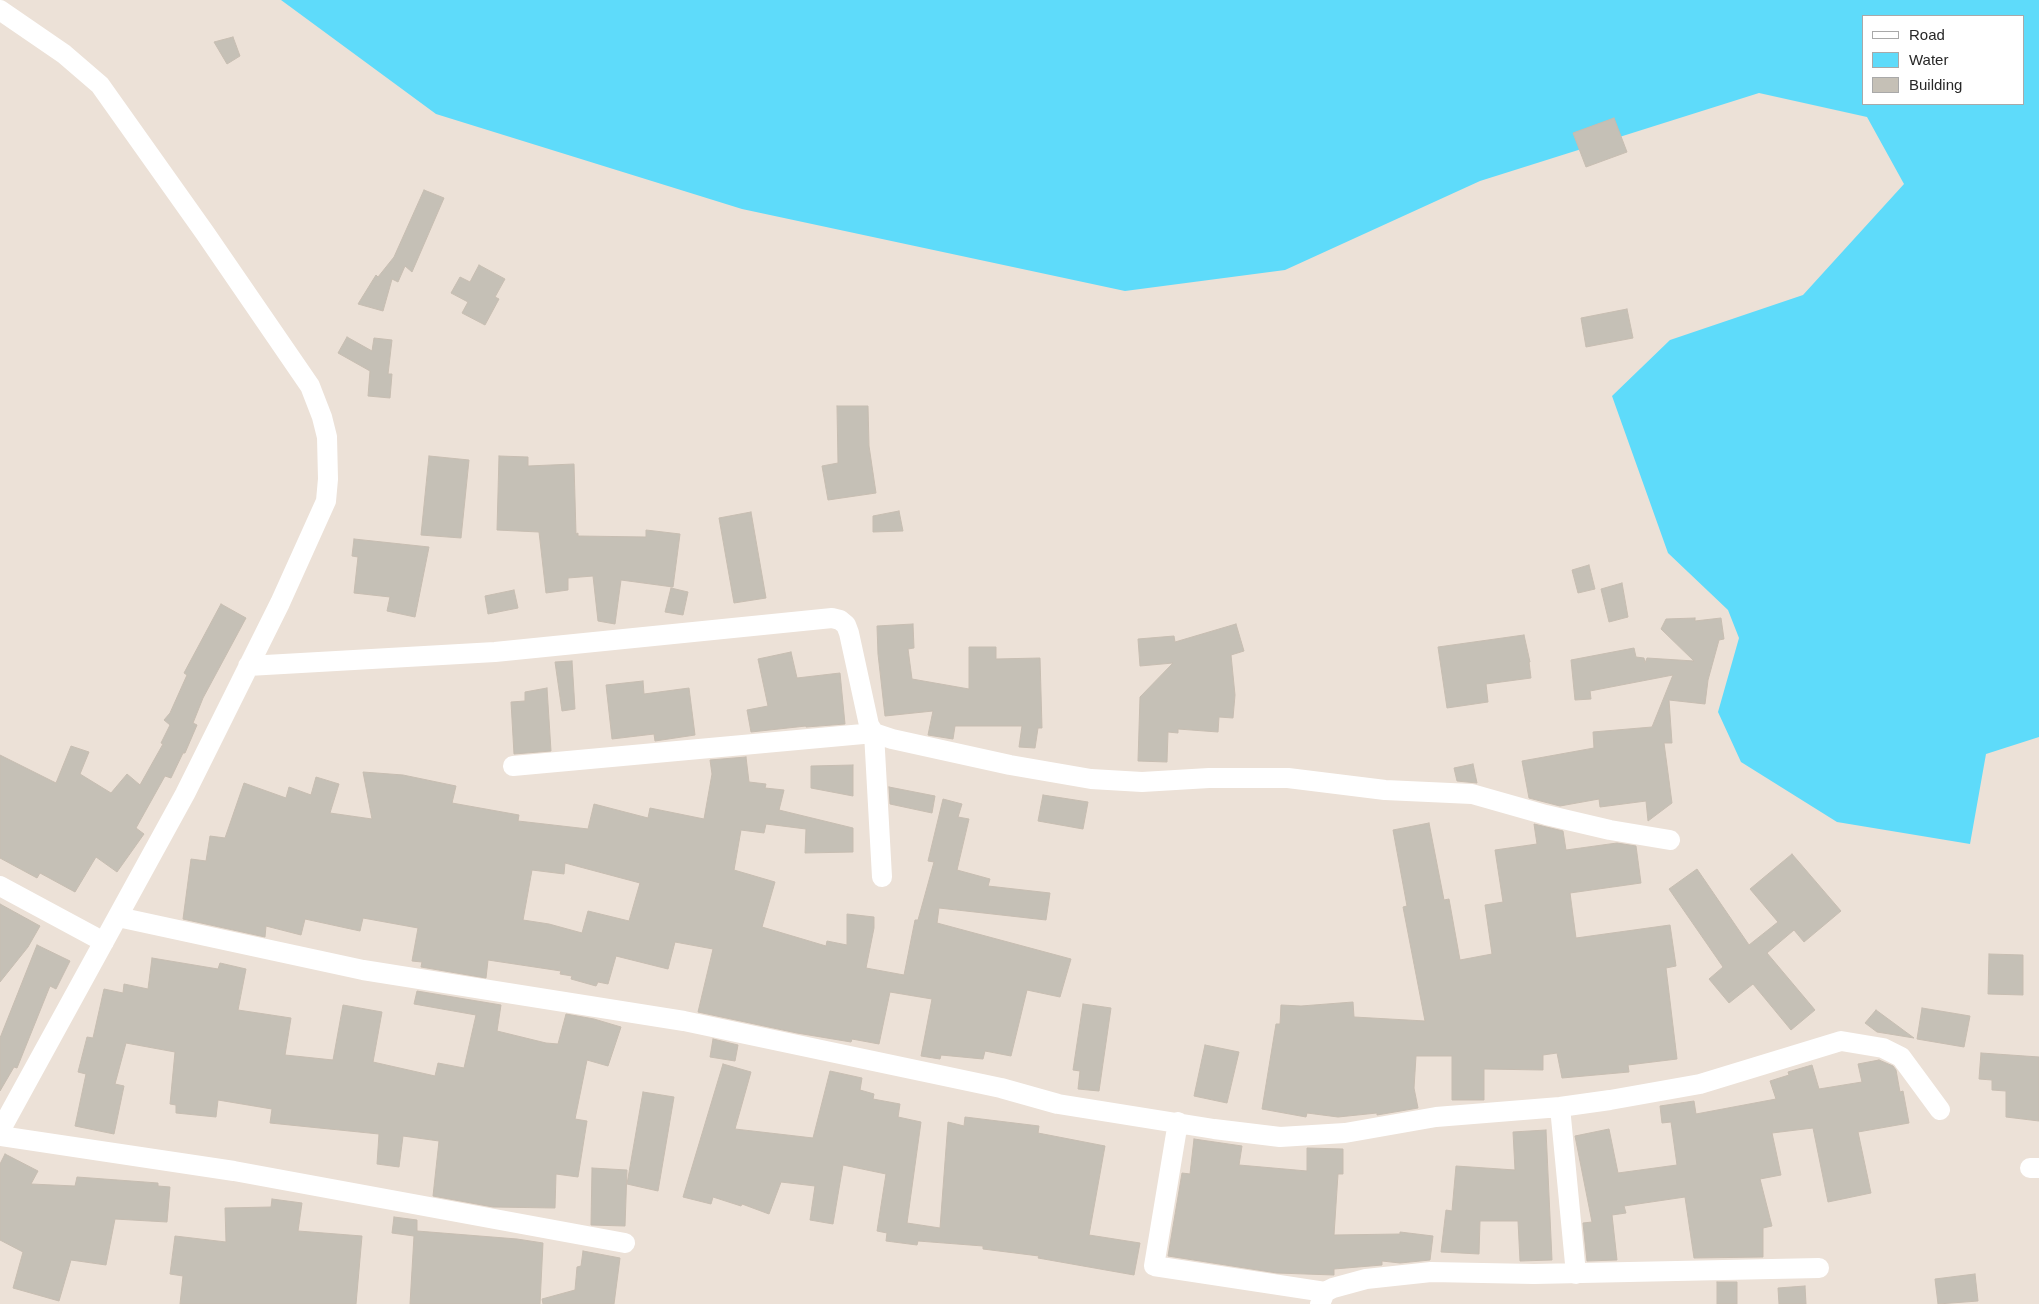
<!DOCTYPE html>
<html>
<head>
<meta charset="utf-8">
<style>
	body { margin:0 }
	#map { position:relative; width:2039px; height:1304px; overflow:hidden; background:#ece1d7; font-family:Helvetica,sans-serif }
	canvas { display:block }
	.legend { position:absolute; left:1862px; top:15px; width:162px; height:90px; box-sizing:border-box; background:#fff; border:1px solid #a9a9a9; margin:0; padding:6px 9px; list-style:none; font-size:15px; color:#272727 }
	.legend li { display:flex; align-items:center; gap:10px; height:25px }
	.legend b { width:25px; border:1px solid #a9a9a9 }
</style>
</head>
<body>
<div id="map">
<canvas width="2039" height="1304"></canvas>
<ul class="legend">
<li><b style="height:6px;background:#fff"></b>Road</li>
<li><b style="height:14px;background:#5edbfa"></b>Water</li>
<li><b style="height:14px;background:#c5c0b6"></b>Building</li>
</ul>
</div>
<script>
const c = document.querySelector('canvas').getContext('2d');
c.lineJoin = 'round';
function paint(path, color) {
  c.fillStyle = color;
  c.fill(path, 'evenodd');
}
function shape(rows) {
  const path = new Path2D();
  for (const r of rows) {
    path.moveTo(r[0], r[1]);
    for (let i = 2; i < r.length; i += 2) path.lineTo(r[i], r[i + 1]);
  }
  return path;
}
function stroke(path, color, width, dash) {
  c.strokeStyle = color;
  c.lineWidth = width;
  c.lineCap = dash ? 'butt' : 'round';
  c.setLineDash(dash || []);
  c.stroke(path);
}
paint(shape([
	[281,0,2039,0,2039,737,1986,754,1970,844,1837,822,1741,762,1718,712,1739,638,1728,610,1668,553,1612,396,1670,340,1803,295,1904,184,1867,117,1759,93,1480,181,1285,270,1125,291,742,209,436,114],
	[1863,16,2023,16,2023,104,1863,104]
]), '#5edbfa');
const building = shape([
	[233,37,240,56,227,64,214,42,233,37],
	[1614,118,1627,152,1586,167,1573,133,1614,118],
	[424,190,444,198,412,272,405,266,398,282,392,279,383,311,358,304,376,275,378,277,394,257,424,190],
	[479,265,505,279,495,297,499,299,485,325,462,313,468,302,451,293,460,277,470,282,479,265],
	[1627,309,1633,338,1586,347,1581,318,1627,309],
	[347,337,372,351,374,338,392,340,388,374,392,374,390,398,368,396,370,371,338,353,347,337],
	[837,406,868,406,869,446,876,493,828,500,822,466,838,463,837,406],
	[429,456,469,460,461,538,421,535,429,456],
	[499,456,528,457,528,466,574,464,576,534,578,533,578,536,646,537,646,530,680,534,673,587,621,580,615,624,598,621,593,576,568,578,568,590,546,593,539,532,497,530,499,456],
	[899,511,903,531,873,532,873,516,899,511],
	[751,512,766,598,734,603,719,518,751,512],
	[354,539,429,547,415,617,387,611,390,597,354,593,358,557,352,556,354,539],
	[1589,565,1595,589,1578,593,1572,570,1589,565],
	[1622,583,1628,617,1609,622,1601,589,1622,583],
	[671,588,688,592,683,615,665,612,671,588],
	[514,590,518,608,488,614,485,596,514,590],
	[221,604,246,618,203,698,193,723,197,725,185,753,183,753,171,778,165,776,136,828,144,834,117,872,96,857,75,892,40,873,37,878,0,858,0,755,56,783,71,746,89,752,80,774,111,793,127,774,140,785,163,744,161,743,170,725,164,720,170,713,187,675,184,673,221,604],
	[1695,618,1695,621,1721,618,1724,639,1719,640,1708,680,1705,704,1669,700,1672,743,1664,743,1672,803,1648,821,1646,801,1600,807,1599,799,1560,806,1529,798,1522,761,1594,748,1593,732,1652,727,1673,675,1590,691,1591,699,1575,700,1571,660,1634,648,1636,657,1644,658,1645,663,1647,658,1694,661,1661,629,1666,619,1695,618],
	[913,624,914,648,908,649,912,679,969,689,969,647,996,647,996,659,1040,658,1042,728,1038,728,1035,748,1019,747,1022,726,955,726,953,739,928,735,933,711,885,716,878,654,877,626,913,624],
	[1236,624,1244,651,1231,655,1235,695,1233,718,1219,717,1218,732,1178,729,1178,733,1168,732,1167,762,1138,761,1140,697,1173,663,1140,666,1138,639,1174,636,1175,642,1236,624],
	[1524,635,1530,662,1529,662,1531,678,1486,684,1488,702,1447,708,1438,647,1524,635],
	[791,652,797,678,840,673,845,724,806,727,806,726,751,732,747,710,768,706,758,659,791,652],
	[572,661,575,709,562,711,555,662,572,661],
	[643,681,644,694,689,688,695,735,655,741,654,734,612,739,606,685,643,681],
	[547,688,551,751,514,754,511,702,525,701,525,692,547,688],
	[746,757,749,782,766,784,765,788,784,790,779,810,853,828,853,852,805,853,806,829,766,824,764,833,741,830,734,870,775,882,762,927,826,946,827,941,847,945,847,914,874,917,874,928,866,968,904,975,915,920,918,920,934,862,928,861,943,799,962,804,958,817,969,819,957,870,990,879,988,886,1050,893,1046,920,939,908,937,923,1071,959,1060,997,1027,990,1011,1056,985,1051,983,1059,941,1055,940,1059,921,1056,932,999,890,992,879,1044,852,1039,851,1042,797,1033,698,1012,713,949,675,942,668,969,616,956,608,984,598,982,596,986,571,979,572,976,560,974,561,971,488,960,486,978,421,967,422,962,412,961,418,928,363,918,360,931,305,919,301,935,266,926,265,937,183,919,191,859,206,861,210,836,225,838,244,783,286,798,289,787,311,795,316,777,339,784,330,813,372,819,363,772,403,775,456,786,452,803,519,815,518,821,588,829,594,804,648,818,650,808,704,819,712,774,710,760,746,757],
	[565,863,640,883,629,921,588,911,582,933,549,924,523,920,532,870,564,874,565,863],
	[1473,764,1477,783,1457,781,1454,768,1473,764],
	[853,765,853,796,811,788,811,766,853,765],
	[889,787,935,796,932,813,890,804,889,787],
	[1043,795,1088,802,1083,829,1038,821,1043,795],
	[1429,823,1444,900,1449,899,1460,960,1492,954,1485,905,1503,902,1495,850,1537,844,1534,824,1563,831,1566,850,1617,843,1636,846,1641,883,1570,893,1576,938,1670,925,1676,966,1666,968,1677,1059,1628,1065,1629,1072,1562,1078,1557,1053,1543,1055,1543,1070,1484,1069,1484,1100,1452,1100,1452,1056,1416,1056,1414,1088,1418,1108,1377,1115,1377,1113,1338,1117,1307,1113,1306,1117,1262,1109,1276,1024,1280,1024,1281,1005,1301,1006,1353,1002,1354,1017,1425,1021,1403,907,1407,906,1393,830,1429,823],
	[1792,854,1841,911,1804,942,1794,930,1767,953,1815,1010,1791,1030,1753,984,1729,1003,1709,979,1723,967,1669,889,1697,869,1749,945,1778,922,1750,889,1792,854],
	[0,904,40,926,28,947,0,982,0,904],
	[37,945,70,961,56,989,50,986,17,1068,14,1067,0,1091,0,1038,37,945],
	[1989,954,2023,955,2023,995,1988,994,1989,954],
	[152,958,218,969,220,963,246,969,238,1010,291,1018,285,1055,333,1060,343,1005,382,1012,373,1062,435,1076,438,1063,464,1068,476,1015,414,1004,417,991,501,1005,497,1031,546,1043,558,1044,566,1014,594,1019,621,1027,608,1066,587,1060,575,1119,587,1121,578,1177,556,1174,555,1208,493,1207,433,1196,439,1141,403,1136,399,1167,377,1164,379,1134,270,1123,272,1109,218,1100,216,1117,176,1113,176,1105,170,1104,175,1052,126,1043,115,1084,124,1086,114,1134,75,1126,86,1074,78,1072,87,1037,93,1038,104,989,123,993,124,984,148,989,152,958],
	[1083,1004,1111,1008,1099,1091,1078,1089,1080,1071,1073,1070,1083,1004],
	[1922,1008,1970,1016,1964,1047,1917,1039,1922,1008],
	[1876,1010,1914,1038,1877,1032,1865,1023,1876,1010],
	[713,1039,738,1045,735,1061,710,1057,713,1039],
	[1205,1045,1239,1052,1227,1103,1194,1096,1205,1045],
	[1981,1053,2039,1057,2039,1121,2006,1117,2006,1091,1992,1090,1992,1080,1979,1079,1981,1053],
	[1879,1060,1893,1066,1896,1070,1900,1092,1903,1091,1909,1123,1858,1132,1871,1193,1828,1202,1813,1128,1772,1133,1781,1175,1760,1179,1772,1226,1763,1228,1763,1257,1694,1258,1685,1197,1624,1206,1626,1213,1612,1215,1617,1260,1587,1261,1583,1223,1592,1222,1575,1136,1609,1129,1618,1173,1677,1165,1671,1122,1662,1123,1660,1106,1694,1101,1696,1114,1776,1099,1770,1081,1789,1075,1788,1072,1812,1065,1819,1089,1862,1082,1858,1064,1879,1060],
	[723,1064,751,1072,735,1129,813,1138,830,1071,862,1078,860,1090,874,1094,873,1099,900,1104,898,1117,921,1122,907,1223,940,1228,948,1122,964,1126,965,1117,1039,1126,1038,1133,1105,1146,1089,1235,1140,1243,1134,1275,1038,1258,1039,1256,983,1249,983,1246,918,1241,917,1245,886,1241,887,1233,877,1231,886,1174,843,1165,833,1224,810,1220,815,1186,781,1182,769,1214,742,1204,741,1206,713,1197,711,1204,683,1197,723,1064],
	[643,1092,674,1097,658,1191,627,1184,643,1092],
	[1546,1130,1552,1260,1520,1261,1518,1221,1480,1221,1479,1254,1441,1252,1446,1210,1452,1211,1456,1166,1515,1170,1513,1132,1546,1130],
	[1194,1139,1242,1146,1239,1165,1307,1171,1307,1148,1343,1149,1343,1174,1338,1174,1334,1235,1400,1234,1400,1232,1433,1236,1430,1260,1400,1263,1382,1261,1382,1265,1334,1269,1334,1275,1277,1273,1168,1256,1182,1173,1190,1174,1194,1139],
	[5,1154,38,1171,31,1184,75,1186,77,1177,158,1183,158,1186,170,1187,167,1222,115,1219,106,1265,71,1260,59,1301,13,1288,23,1252,0,1240,0,1164,5,1154],
	[592,1168,627,1170,625,1226,591,1225,592,1168],
	[272,1199,302,1203,298,1231,362,1236,356,1304,180,1304,183,1276,170,1274,175,1236,226,1242,225,1208,271,1207,272,1199],
	[394,1217,417,1220,417,1231,517,1239,543,1243,540,1304,410,1304,414,1236,392,1233,394,1217],
	[583,1251,620,1258,614,1304,543,1304,542,1299,575,1290,577,1267,581,1266,583,1251],
	[1975,1274,1978,1301,1938,1304,1935,1279,1975,1274],
	[1717,1282,1737,1282,1737,1304,1717,1304,1717,1282],
	[1805,1286,1806,1304,1779,1304,1778,1288,1805,1286]
]);
paint(building, '#c5c0b6');
stroke(building, '#c7bdb1', 1);
stroke(shape([
	[0,10,64,54,100,85,205,233,310,386,322,417,327,437,328,479,326,501,280,603,185,794,0,1131],
	[248,666,495,652,832,618,840,620,846,625,849,633,869,725,874,733,892,739,1010,765,1091,779,1142,782,1209,778,1288,778,1385,790,1472,794,1546,815,1610,830,1670,840],
	[513,766,874,733,882,877],
	[0,886,104,942],
	[118,917,363,970,684,1021,1001,1088,1058,1104,1214,1129,1280,1137,1345,1133,1436,1117,1560,1107,1610,1100,1700,1084,1841,1041,1883,1048,1901,1057,1940,1110],
	[1560,1107,1576,1274],
	[1178,1122,1154,1266,1325,1292],
	[0,1136,234,1171,625,1243],
	[2030,1168,2039,1168],
	[1320,1304,1325,1292,1333,1288,1366,1279,1431,1272,1534,1274,1819,1268]
]), '#fff', 20);
</script>
</body>
</html>
